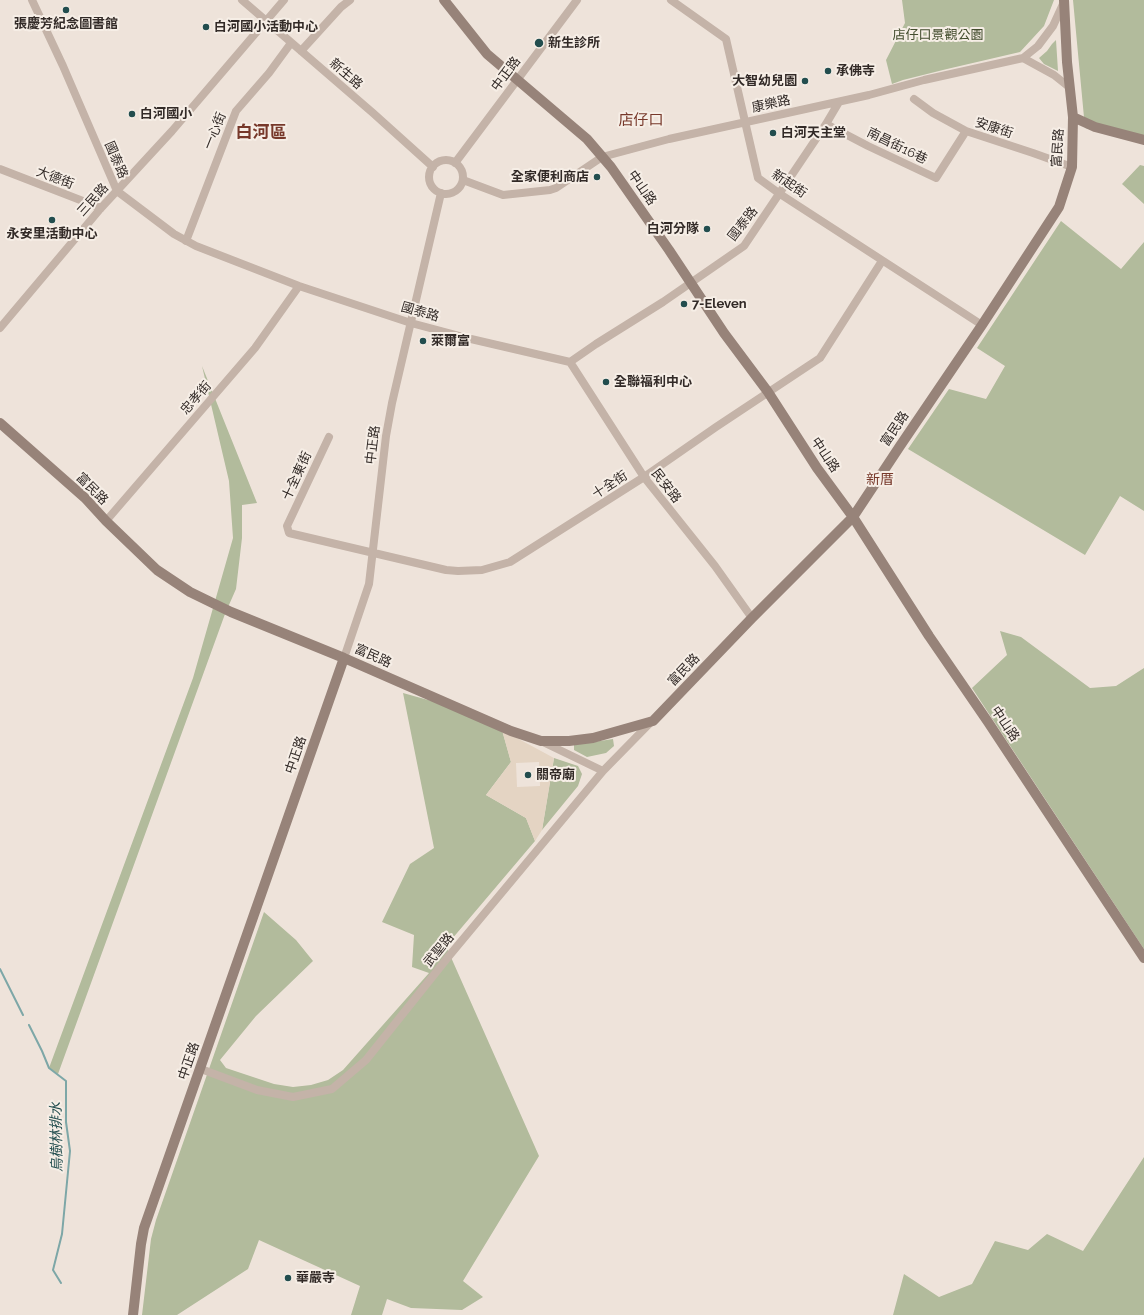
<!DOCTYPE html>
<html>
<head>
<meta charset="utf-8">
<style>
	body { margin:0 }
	canvas { display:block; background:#eee3da }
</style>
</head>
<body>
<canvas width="1144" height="1315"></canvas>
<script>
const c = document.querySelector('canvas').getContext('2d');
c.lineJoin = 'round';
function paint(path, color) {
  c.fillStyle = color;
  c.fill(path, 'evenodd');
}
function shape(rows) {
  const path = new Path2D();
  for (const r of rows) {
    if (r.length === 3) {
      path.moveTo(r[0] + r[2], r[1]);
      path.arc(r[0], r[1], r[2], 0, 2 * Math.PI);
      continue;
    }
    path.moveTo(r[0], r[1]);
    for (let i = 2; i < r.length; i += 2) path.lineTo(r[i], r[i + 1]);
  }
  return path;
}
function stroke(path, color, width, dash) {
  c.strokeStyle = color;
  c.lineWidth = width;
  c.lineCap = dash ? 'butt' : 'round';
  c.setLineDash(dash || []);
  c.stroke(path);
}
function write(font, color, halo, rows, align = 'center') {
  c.font = font + ' Raleway,"Noto Sans TC",sans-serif';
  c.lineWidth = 4;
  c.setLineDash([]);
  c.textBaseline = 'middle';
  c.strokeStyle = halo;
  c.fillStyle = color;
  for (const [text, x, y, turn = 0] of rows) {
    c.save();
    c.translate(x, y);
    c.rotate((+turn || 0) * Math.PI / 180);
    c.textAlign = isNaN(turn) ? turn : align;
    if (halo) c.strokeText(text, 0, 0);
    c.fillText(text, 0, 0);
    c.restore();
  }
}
paint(shape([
	[902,0,1054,0,1044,26,1020,52,947,69,903,80,892,84,886,60,905,23],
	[1073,0,1144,0,1144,135,1140,141,1085,128],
	[1056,40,1058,71,1044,64,1039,58,1047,51,1052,44],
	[1140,165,1144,166,1144,204,1122,184],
	[1061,221,1121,269,1144,242,1144,511,1120,496,1085,555,908,449,949,389,986,399,1005,366,977,348],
	[202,366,257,503,242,505,242,538,236,589,225,614,58,1074,49,1068,193,678,233,538,229,481],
	[1000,631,1021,637,1090,688,1116,686,1144,668,1144,949,972,688,1007,655],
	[403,693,464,710,502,730,511,762,486,795,526,818,535,841,446,946,539,1156,463,1281,483,1297,462,1310,411,1308,387,1299,382,1315,351,1315,360,1286,259,1240,248,1269,177,1315,142,1315,151,1239,156,1220,264,912,296,940,313,961,256,1016,220,1060,226,1068,274,1084,293,1087,311,1085,328,1080,343,1070,429,973,412,967,414,935,382,922,410,864,434,848],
	[613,739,614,746,606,753,587,757,574,750,574,745],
	[554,758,578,766,582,774,578,786,542,830],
	[1144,1157,1144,1315,893,1315,904,1274,939,1297,972,1284,995,1241,1028,1250,1047,1234,1083,1251]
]), '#b2bb9c');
paint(shape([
	[502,730,554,758,542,830,535,841,526,818,486,795,511,762],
	[539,762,540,786,517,787,516,763]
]), '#e4d4c3');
stroke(shape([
	[0,969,23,1015],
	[29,1025,42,1051,49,1068,66,1081,66,1122,70,1151,62,1234,53,1270,61,1283]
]), '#7da7a7', 2);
stroke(shape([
	[32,0,63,66,117,191,174,234,196,246,299,286,411,323,471,339,570,362,596,344,663,302,744,246,826,124,839,102],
	[242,0,373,113,433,167],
	[671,0,726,39,758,178,780,194,982,325],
	[301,51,341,7,350,0],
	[1023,58,1054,75,1069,87],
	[914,99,933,113,966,131,1033,153,1072,167],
	[826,124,868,146,936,178,966,131],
	[446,177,17],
	[455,163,577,0],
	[0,169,101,208],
	[463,180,503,195,550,190,556,188,602,157,669,139,869,95,924,80,1023,58,1038,46,1053,26,1064,2],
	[186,241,236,111,269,73,291,43],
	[0,328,101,208,172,131,284,0],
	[570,362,644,477,715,566,752,618],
	[329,437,287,526,289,533,446,570,458,571,482,570,510,562,644,477,716,427,820,358,882,261],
	[106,521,255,348,299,286],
	[344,658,369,584,386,436,392,403,441,193],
	[543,742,603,771],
	[201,1069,257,1090,293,1097,332,1089,366,1060,449,956,603,771,652,721]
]), '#c4b3a8', 8);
stroke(shape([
	[444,0,487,54,587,139,611,167,669,250,724,333,768,392,817,468,853,517,929,636,988,722,1144,958],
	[1073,117,1095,127,1144,140],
	[0,423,85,498,106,521,157,570,190,592,231,612,344,658,511,731,541,741,569,741,593,738,653,721,752,618,853,517,900,446,982,325,1059,207,1072,167,1073,117,1067,62,1064,0],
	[133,1315,141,1244,144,1228,344,658]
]), '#978379', 10);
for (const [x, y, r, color] of [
	[66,10,4,"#224d4e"],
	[206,27,4,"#224d4e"],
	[539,43,5,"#224d4e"],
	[828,71,4,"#224d4e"],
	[805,81,4,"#224d4e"],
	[132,114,4,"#224d4e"],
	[773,133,4,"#224d4e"],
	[597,177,4,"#224d4e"],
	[52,220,4,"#224d4e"],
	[707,229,4,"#224d4e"],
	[684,304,4,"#224d4e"],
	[423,341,4,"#224d4e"],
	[606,382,4,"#224d4e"],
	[528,775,4,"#224d4e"],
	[288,1278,4,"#224d4e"]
]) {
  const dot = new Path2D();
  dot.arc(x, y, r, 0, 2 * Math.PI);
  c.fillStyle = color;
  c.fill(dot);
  stroke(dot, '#f6eee6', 1.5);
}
write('bold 13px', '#322a27', '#f6eee6', [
	["張慶芳紀念圖書館",66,24,"center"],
	["白河國小活動中心",214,27],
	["新生診所",548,43],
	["承佛寺",836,71],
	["大智幼兒園",797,81,"right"],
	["白河國小",140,114],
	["白河天主堂",781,133],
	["全家便利商店",589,177,"right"],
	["白河分隊",699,229,"right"],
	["永安里活動中心",52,234,"center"],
	["7-Eleven",692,304],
	["萊爾富",431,341],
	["全聯福利中心",614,382],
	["關帝廟",536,775],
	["華嚴寺",296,1278]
], 'left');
write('13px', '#434d2e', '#f6eee6', [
	["店仔口景觀公園",938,35]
]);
write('13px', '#322a27', '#f6eee6', [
	["新生路",346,74,41],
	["中正路",506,74,-53],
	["康樂路",771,104,-12],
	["安康街",994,128,18],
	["一心街",215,131,-68],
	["南昌街16巷",897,146,26],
	["富民路",1058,148,-86],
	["國泰路",116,160,67],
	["大德街",55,178,21],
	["新起街",789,184,34],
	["中山路",642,188,55],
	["三民路",93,200,-48],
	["國泰路",743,224,-52],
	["國泰路",420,312,16],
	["忠孝街",196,398,-49],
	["富民路",895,429,-56],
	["中正路",373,445,-83],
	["中山路",825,455,56],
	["十全東街",297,476,-65],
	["十全街",610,485,-33],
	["民安路",666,486,52],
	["富民路",92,489,45],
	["富民路",373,656,24],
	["富民路",684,670,-46],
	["中山路",1005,724,56],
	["中正路",296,755,-71],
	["武聖路",439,950,-51],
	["中正路",189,1061,-71]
]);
write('14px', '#77382a', '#f6eee6', [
	["新厝",880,480]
]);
write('italic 14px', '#224d4e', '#f6eee6', [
	["烏樹林排水",57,1137,-91]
]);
write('15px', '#77382a', '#f6eee6', [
	["店仔口",641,120]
]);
write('bold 17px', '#77382a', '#f6eee6', [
	["白河區",261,133]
]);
</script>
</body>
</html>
